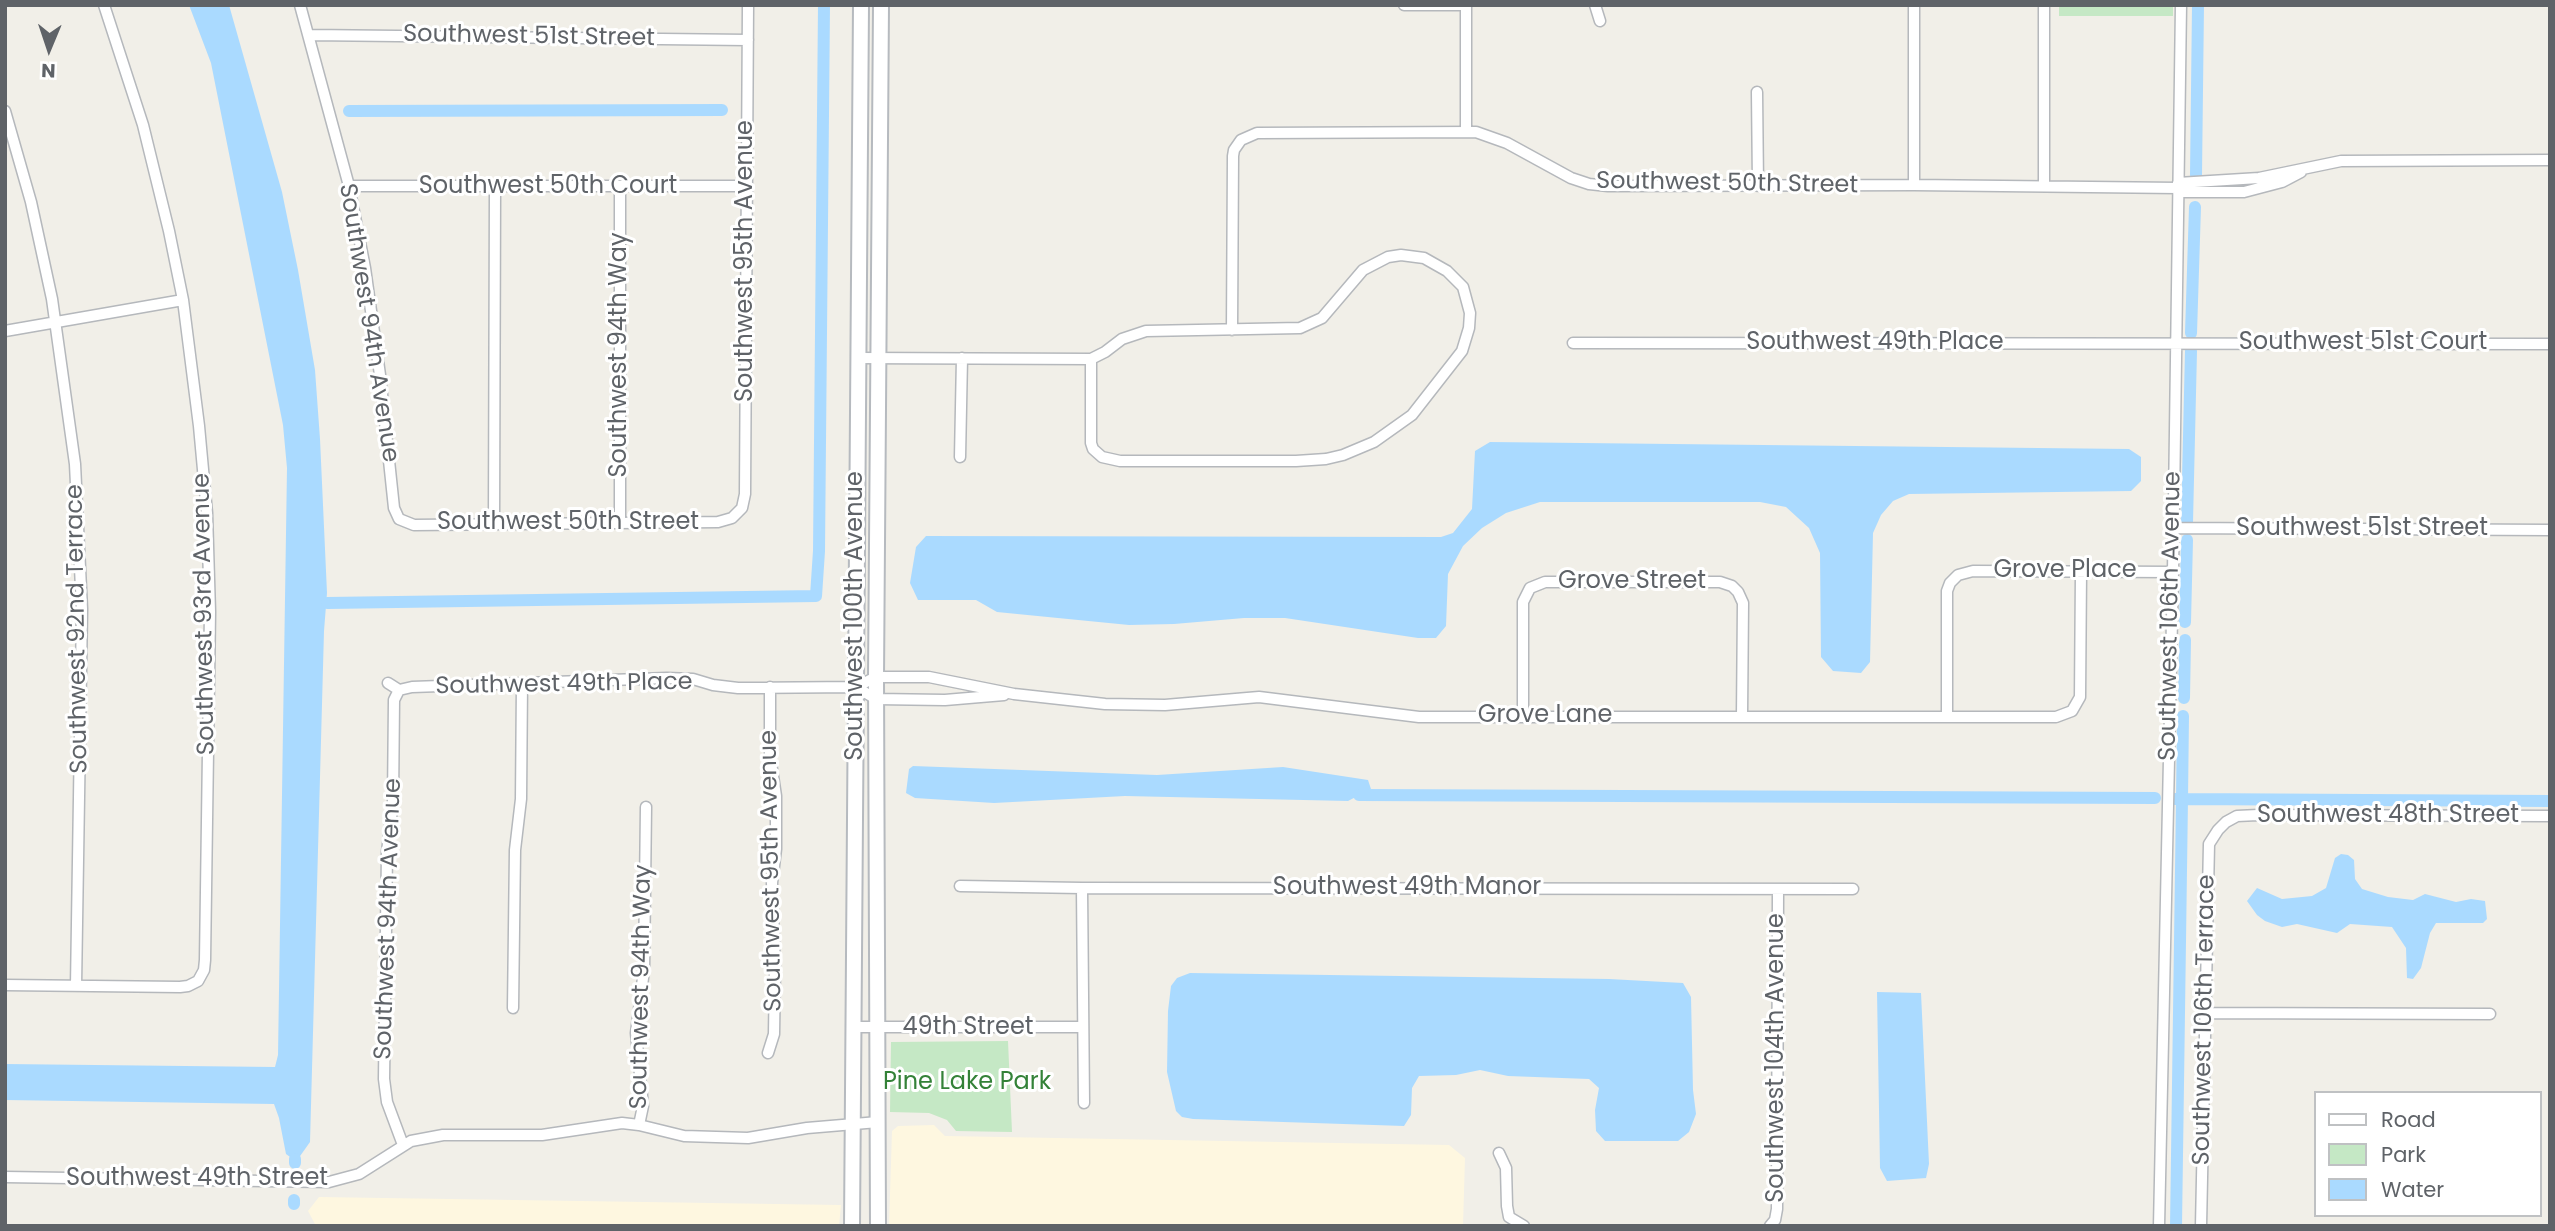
<!DOCTYPE html>
<html>
<head>
<meta charset="utf-8">
<style>
	body { margin:0 }
	#map { position:relative; width:2555px; height:1231px; overflow:hidden; background:#f1efe8; font-family:Poppins,sans-serif }
	canvas { display:block }
	.frame { position:absolute; inset:0; border:7px solid #5f6368; pointer-events:none }
	.legend { position:absolute; left:2314px; top:1091px; width:228px; height:126px; box-sizing:border-box; background:#fff; border:2px solid #bfc1c3; margin:0; padding:9px 12px; list-style:none; font-size:21px; color:#5f6368 }
	.legend li { display:flex; align-items:center; gap:14px; height:35px }
	.legend b { width:35px; border:2px solid #bfc1c3 }
	.north { position:absolute; left:14px; top:14px; width:70px; height:70px; -webkit-text-stroke:5px #fff; paint-order:stroke; rotate:182deg; font-size:19px; font-weight:700; line-height:28px; text-align:center; color:#5f6368 }
	.north::after { content:''; display:block; margin:auto; width:24px; height:32px; background:#5f6368; clip-path:polygon(50% 0,100% 100%,50% 72%,0 100%) }
</style>
</head>
<body>
<div id="map">
<canvas width="2555" height="1231"></canvas>
<div class="frame"></div>
<ul class="legend">
<li><b style="height:9px;background:#fff"></b>Road</li>
<li><b style="height:19px;background:#c5e8c5"></b>Park</li>
<li><b style="height:19px;background:#aadaff"></b>Water</li>
</ul>
<div class="north">N</div>
</div>
<script>
const c = document.querySelector('canvas').getContext('2d');
c.lineJoin = 'round';
function paint(path, color) {
  c.fillStyle = color;
  c.fill(path, 'evenodd');
}
function shape(rows) {
  const path = new Path2D();
  for (const r of rows) {
    path.moveTo(r[0], r[1]);
    for (let i = 2; i < r.length; i += 2) path.lineTo(r[i], r[i + 1]);
  }
  return path;
}
function stroke(path, color, width, dash) {
  c.strokeStyle = color;
  c.lineWidth = width;
  c.lineCap = dash ? 'butt' : 'round';
  c.setLineDash(dash || []);
  c.stroke(path);
}
function write(font, color, halo, rows, align = 'center') {
  c.font = font + ' Poppins,sans-serif';
  c.lineWidth = 6;
  c.setLineDash([]);
  c.textBaseline = 'middle';
  c.strokeStyle = halo;
  c.fillStyle = color;
  for (const [text, x, y, turn = 0] of rows) {
    c.save();
    c.translate(x, y);
    c.rotate((+turn || 0) * Math.PI / 180);
    c.textAlign = isNaN(turn) ? turn : align;
    if (halo) c.strokeText(text, 0, 0);
    c.fillText(text, 0, 0);
    c.restore();
  }
}
paint(shape([
	[934,1125,945,1136,1449,1145,1465,1158,1463,1226,889,1226,892,1131,898,1126],
	[319,1197,841,1205,839,1226,316,1226,308,1211]
]), '#fef7e0');
paint(shape([
	[2059,5,2173,5,2173,16,2059,16],
	[1008,1041,1012,1132,956,1131,947,1120,929,1113,890,1112,891,1042]
]), '#c5e8c5');
paint(shape([
	[189,5,229,5,282,192,298,270,315,370,320,439,327,593,324,631,310,1142,298,1159,293,1159,286,1154,279,1118,274,1104,5,1100,5,1064,275,1067,278,1055,287,468,283,425,211,63],
	[1490,442,2129,449,2141,457,2141,481,2131,491,1909,494,1893,501,1881,515,1873,533,1870,662,1861,673,1833,671,1821,657,1820,553,1809,528,1786,507,1760,502,1540,502,1506,513,1482,528,1463,546,1448,574,1446,626,1436,638,1418,638,1285,618,1244,618,1174,624,1129,625,997,612,976,600,918,600,910,583,916,547,926,536,1441,537,1453,533,1472,509,1475,451],
	[913,766,1157,775,1283,767,1368,780,1371,789,1348,801,1125,796,994,803,915,798,906,793,909,769],
	[2341,854,2348,855,2354,860,2355,879,2362,889,2388,897,2413,900,2425,894,2456,902,2471,899,2485,901,2487,919,2483,923,2436,923,2430,933,2421,968,2413,979,2407,978,2406,948,2392,927,2350,924,2337,933,2297,924,2282,927,2265,921,2257,915,2247,901,2257,888,2282,899,2312,896,2326,888,2335,858],
	[1190,973,1609,979,1683,983,1691,997,1693,1090,1696,1114,1689,1132,1678,1141,1605,1141,1596,1131,1595,1110,1599,1088,1589,1079,1508,1076,1480,1070,1456,1075,1419,1076,1412,1088,1411,1115,1404,1126,1193,1119,1182,1117,1176,1111,1167,1072,1168,1011,1171,986,1177,978],
	[1877,992,1921,993,1929,1164,1926,1178,1887,1181,1880,1168]
]), '#aadaff');
stroke(shape([
	[349,111,722,110],
	[2196,175,2198,5],
	[2191,333,2195,207],
	[2187,522,2191,351],
	[327,603,816,596,819,551,824,5],
	[2185,622,2187,540],
	[2184,698,2185,640],
	[1359,795,2155,798],
	[2174,799,2182,799,2183,716],
	[295,1159,295,1163],
	[294,1200,294,1204],
	[2176,1226,2182,799,2550,801]
]), '#aadaff', 12);
const street = shape([
	[300,5,349,186,365,268,380,375,394,508,399,519,414,525,718,522,732,518,742,508,745,494,748,5],
	[1404,5,1466,5,1466,132],
	[1595,5,1600,21],
	[2044,5,2044,186],
	[310,35,748,40],
	[1757,92,1758,186],
	[5,111,31,202,52,299,75,464,82,609,76,986],
	[2178,183,2259,178,2341,161,2550,160],
	[1914,185,1914,5],
	[349,186,747,186],
	[2178,192,2244,192,2282,182,2301,172],
	[1232,330,1233,156,1234,150,1241,140,1257,133,1476,132,1507,143,1571,178,1589,184,1608,186,1914,185,2178,188],
	[5,331,183,300],
	[1573,343,2550,344],
	[858,358,1091,359,1105,352,1122,339,1146,331,1300,328,1322,318,1363,270,1388,257,1401,255,1424,258,1447,271,1463,287,1470,313,1469,328,1462,351,1412,415,1374,442,1343,455,1326,459,1296,461,1120,461,1102,457,1093,449,1091,443,1091,359],
	[960,457,962,358],
	[620,523,620,187],
	[494,524,495,188],
	[2173,528,2550,530],
	[388,683,399,690],
	[856,687,876,699,945,700,1004,695],
	[399,690,412,687,667,678,693,679,713,685,738,688,856,687,876,677,929,677,1014,694,1105,704,1165,705,1259,697,1419,717,2056,717,2072,711,2080,697,2081,572],
	[399,690,394,700,393,801,387,852,384,1079,387,1102,403,1145],
	[1947,716,1947,591,1950,583,1958,575,1973,571,2173,572],
	[1523,717,1523,602,1530,588,1545,582,1720,582,1732,586,1738,592,1743,603,1742,716],
	[960,886,1082,888,1853,889],
	[1082,888,1084,1103],
	[5,985,180,987,188,986,198,981,204,970,205,960,210,612,207,513,199,426,183,300,169,231,143,125,104,5],
	[513,1008,515,850,521,799,522,683],
	[2206,1013,2490,1014],
	[854,1027,1082,1027],
	[768,1053,774,1034,775,969,772,883,776,849,776,796,770,756,770,687],
	[639,1125,643,1106,636,1033,644,970,646,807],
	[1499,1153,1506,1168,1507,1206,1509,1217,1524,1226],
	[5,1177,329,1182,359,1174,411,1141,443,1135,542,1135,622,1123,639,1125,684,1136,748,1138,807,1128,878,1122],
	[1770,1226,1775,1220,1777,1209,1778,889],
	[2159,1226,2173,572,2181,5],
	[2201,1226,2209,844,2218,830,2226,822,2237,816,2258,815,2550,816]
]);
const secondary = shape([
	[852,1226,861,5],
	[878,1226,876,677,881,5]
]);
stroke(street, '#b5b8bc', 13);
stroke(secondary, '#b6babf', 18);
stroke(street, '#fff', 10);
stroke(secondary, '#fff', 14);
write('24px', '#5f6368', '#fff', [
	["Southwest 51st Street",529,37,1],
	["Southwest 50th Street",1727,184,1],
	["Southwest 50th Court",548,187],
	["Southwest 95th Avenue",746,261,-90],
	["Southwest 94th Avenue",368,323,81],
	["Southwest 49th Place",1875,343],
	["Southwest 51st Court",2363,343],
	["Southwest 94th Way",620,355,-90],
	["Southwest 50th Street",568,523],
	["Southwest 51st Street",2362,529],
	["Grove Place",2065,571],
	["Grove Street",1632,582],
	["Southwest 93rd Avenue",205,614,-91],
	["Southwest 100th Avenue",856,616,-90],
	["Southwest 106th Avenue",2171,616,-89],
	["Southwest 92nd Terrace",78,629,-91],
	["Southwest 49th Place",564,685,-1],
	["Grove Lane",1545,716],
	["Southwest 48th Street",2388,816],
	["Southwest 95th Avenue",772,871,-91],
	["Southwest 49th Manor",1407,888],
	["Southwest 94th Avenue",389,919,-88],
	["Southwest 94th Way",642,987,-89],
	["Southwest 106th Terrace",2205,1020,-89],
	["49th Street",968,1028],
	["Southwest 104th Avenue",1777,1058,-90],
	["Southwest 49th Street",197,1179]
]);
write('24px', '#348238', '#fff', [
	["Pine Lake Park",967,1083]
]);
</script>
</body>
</html>
